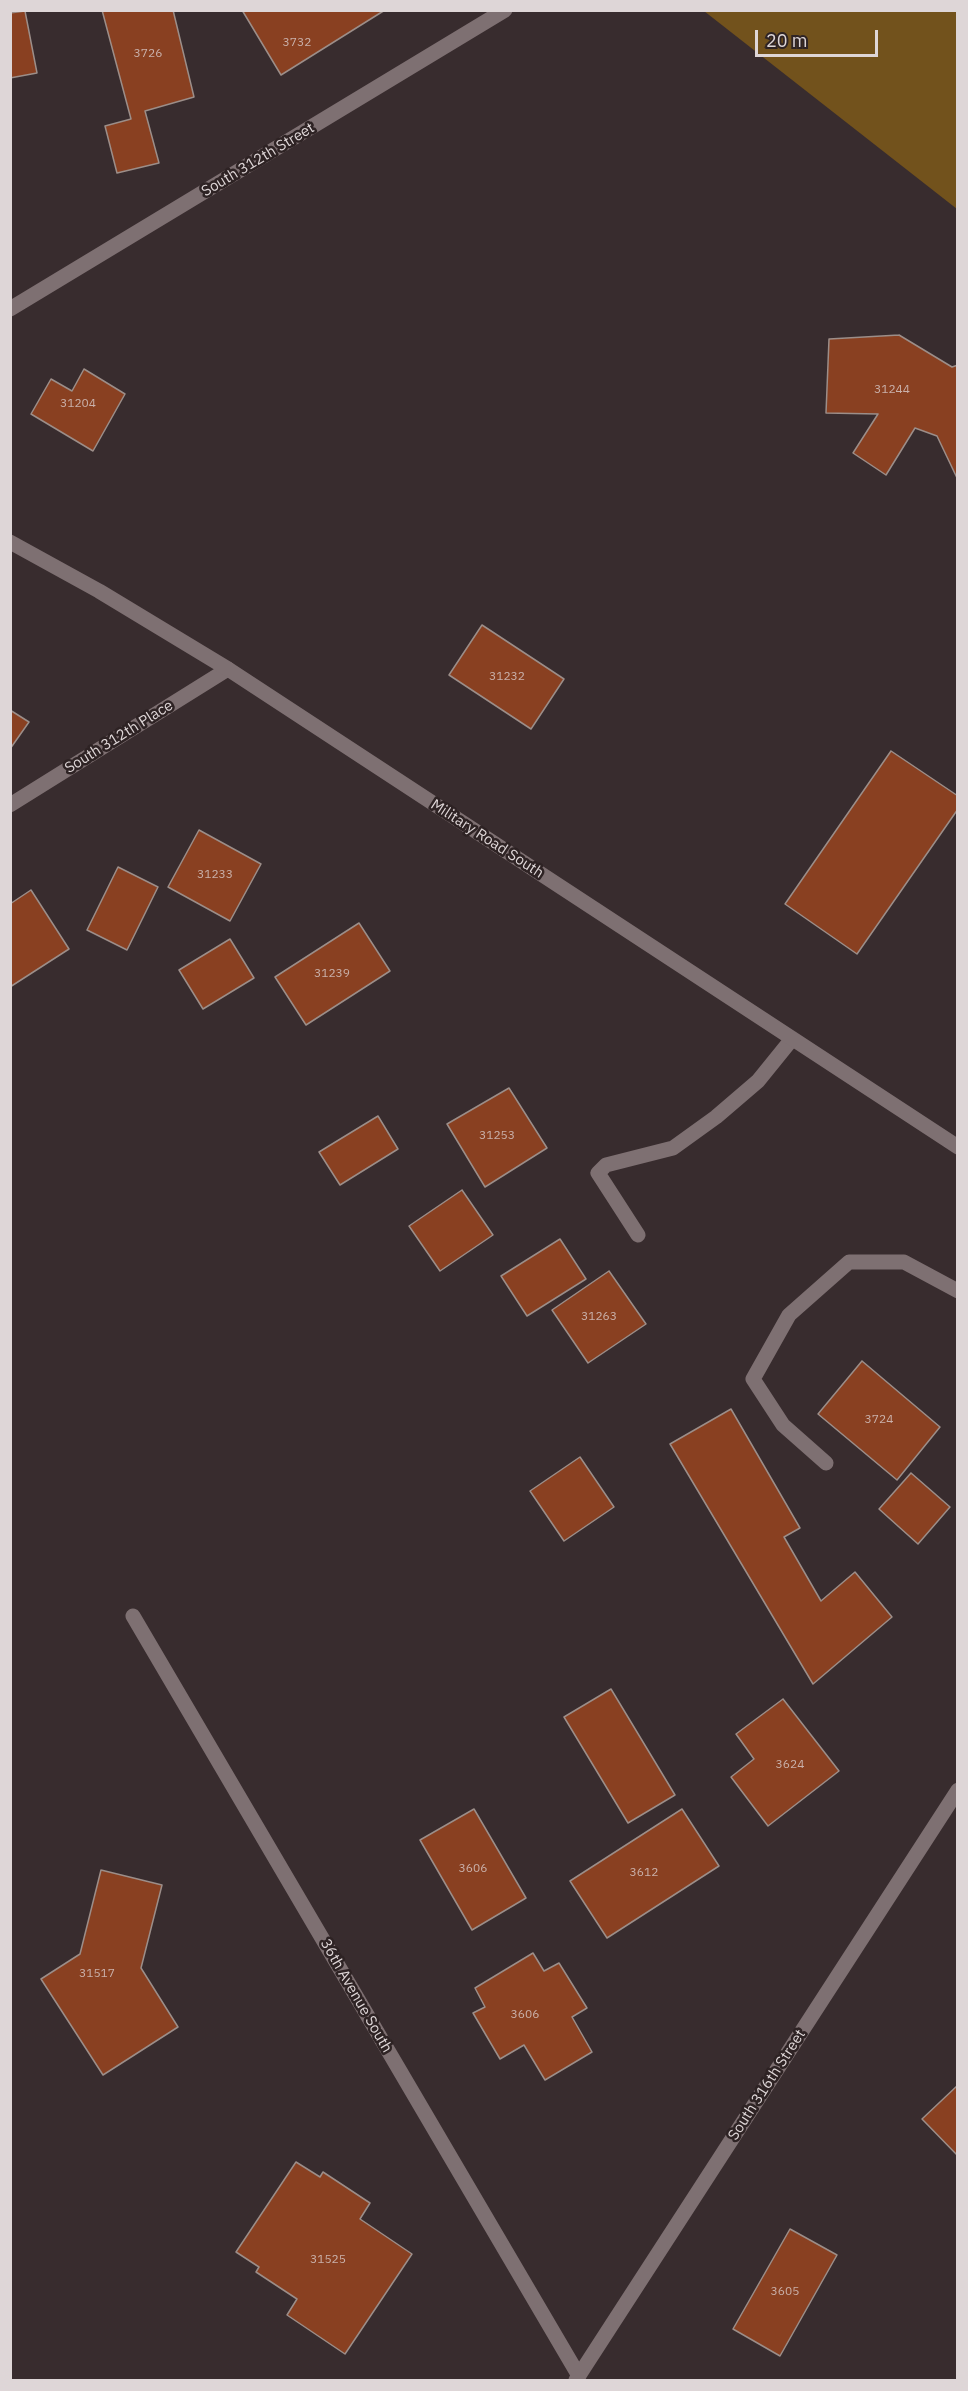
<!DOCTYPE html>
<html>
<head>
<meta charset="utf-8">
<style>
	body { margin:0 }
	#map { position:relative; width:968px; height:2391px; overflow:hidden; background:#382c2e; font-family:"IBM Plex Sans",sans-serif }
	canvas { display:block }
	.frame { position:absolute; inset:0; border:12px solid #ded6d7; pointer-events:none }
	.scale { position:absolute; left:755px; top:30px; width:123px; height:27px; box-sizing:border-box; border:3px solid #ded6d7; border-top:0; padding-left:8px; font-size:18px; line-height:21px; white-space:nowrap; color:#ded6d7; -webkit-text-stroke:4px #2e2324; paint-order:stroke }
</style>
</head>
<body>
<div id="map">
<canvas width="968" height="2391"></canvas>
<div class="frame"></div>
<div class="scale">20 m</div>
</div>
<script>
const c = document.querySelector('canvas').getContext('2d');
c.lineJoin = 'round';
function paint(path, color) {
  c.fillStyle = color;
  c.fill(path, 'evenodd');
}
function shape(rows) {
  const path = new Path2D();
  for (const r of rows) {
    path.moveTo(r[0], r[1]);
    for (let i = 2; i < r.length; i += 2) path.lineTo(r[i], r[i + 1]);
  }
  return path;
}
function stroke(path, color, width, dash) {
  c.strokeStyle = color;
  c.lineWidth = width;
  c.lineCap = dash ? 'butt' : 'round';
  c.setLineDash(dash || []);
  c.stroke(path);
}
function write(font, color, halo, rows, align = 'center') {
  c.font = font + ' "IBM Plex Sans",sans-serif';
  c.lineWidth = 5;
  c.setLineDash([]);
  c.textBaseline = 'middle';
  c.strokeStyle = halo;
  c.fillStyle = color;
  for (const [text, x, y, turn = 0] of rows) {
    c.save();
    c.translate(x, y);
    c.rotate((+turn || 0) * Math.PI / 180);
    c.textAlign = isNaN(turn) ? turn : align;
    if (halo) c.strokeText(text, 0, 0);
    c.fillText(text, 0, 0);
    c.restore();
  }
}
paint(shape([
	[704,11,957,11,957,209]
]), '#72521c');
const building = shape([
	[102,10,173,10,194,97,145,111,159,163,117,173,105,126,131,119,102,10],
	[242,10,385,10,281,75,242,10],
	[25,11,37,73,10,78,10,13,25,11],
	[899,335,952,367,958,365,958,480,937,436,915,428,886,475,853,453,878,414,826,413,829,339,899,335],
	[84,369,125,394,93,451,31,414,51,379,72,391,84,369],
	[482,625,564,679,531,729,449,675,482,625],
	[10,710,29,722,10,749,10,710],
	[891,751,958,796,958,809,857,954,785,904,891,751],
	[199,830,261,864,230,921,168,887,199,830],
	[118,867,158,887,127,950,87,930,118,867],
	[31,890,69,949,10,987,10,904,31,890],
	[359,923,390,971,306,1025,275,977,359,923],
	[230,939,254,978,203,1009,179,970,230,939],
	[509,1088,547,1148,485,1187,447,1124,509,1088],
	[378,1116,398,1149,340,1185,319,1152,378,1116],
	[462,1190,493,1235,440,1271,409,1226,462,1190],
	[560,1239,586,1279,527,1316,501,1276,560,1239],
	[609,1271,646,1324,588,1363,552,1310,609,1271],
	[862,1361,940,1427,897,1480,818,1414,862,1361],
	[731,1409,800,1528,784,1537,821,1601,855,1572,892,1617,813,1684,670,1444,731,1409],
	[580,1457,614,1507,564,1541,530,1491,580,1457],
	[911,1473,950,1507,918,1544,879,1509,911,1473],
	[611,1689,675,1795,628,1823,564,1717,611,1689],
	[783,1699,839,1771,768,1826,731,1777,754,1759,736,1734,783,1699],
	[474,1809,526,1898,472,1930,420,1840,474,1809],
	[682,1809,719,1866,607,1938,570,1881,682,1809],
	[101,1870,162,1885,141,1968,178,2027,103,2075,41,1979,80,1954,101,1870],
	[533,1953,544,1971,559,1963,587,2008,572,2017,592,2052,545,2080,524,2045,500,2059,473,2013,485,2007,475,1988,533,1953],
	[958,2085,958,2156,922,2119,958,2085],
	[296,2162,320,2177,323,2172,370,2203,360,2219,412,2254,345,2354,287,2315,297,2299,256,2272,259,2267,236,2252,296,2162],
	[790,2229,837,2255,780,2356,733,2329,790,2229]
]);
paint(building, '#894021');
stroke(building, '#9c8e89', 1.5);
stroke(shape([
	[638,1235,598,1173,606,1165,673,1148,716,1117,758,1081,792,1039],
	[826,1463,783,1425,753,1379,789,1315,849,1262,904,1262,958,1291]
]), '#7e7072', 15);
stroke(shape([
	[10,309,505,10],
	[10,805,228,669],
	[133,1616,579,2376],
	[576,2380,958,1790]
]), '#7e7072', 15);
stroke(shape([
	[10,542,99,591,228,669,958,1147]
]), '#7e7072', 15);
write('12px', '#c9b0aa', null, [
	["3732",297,43],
	["3726",148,54],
	["31244",892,390],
	["31204",78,404],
	["31232",507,677],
	["31233",215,875],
	["31239",332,974],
	["31253",497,1136],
	["31263",599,1317],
	["3724",879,1420],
	["3624",790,1765],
	["3606",473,1869],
	["3612",644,1873],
	["31517",97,1974],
	["3606",525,2015],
	["31525",328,2260],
	["3605",785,2292]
]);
write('15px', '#ded6d7', '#2e2324', [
	["South 312th Street",258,160,-31],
	["South 312th Place",119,737,-32],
	["Military Road South",487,839,33],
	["36th Avenue South",356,1996,60],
	["South 316th Street",767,2085,-57]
]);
</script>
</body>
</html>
